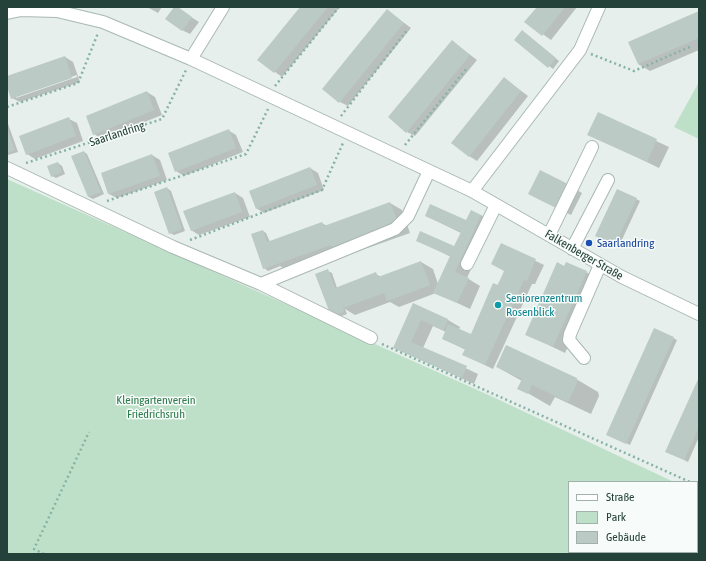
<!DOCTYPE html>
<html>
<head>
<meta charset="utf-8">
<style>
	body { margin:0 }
	#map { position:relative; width:706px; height:561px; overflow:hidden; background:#e6efeb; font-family:"Asap Condensed",sans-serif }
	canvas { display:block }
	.frame { position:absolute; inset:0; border:8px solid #24423a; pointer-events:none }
	.legend { position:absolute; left:568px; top:481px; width:130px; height:72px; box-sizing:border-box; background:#f7fbf9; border:1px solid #a3b1ad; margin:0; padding:5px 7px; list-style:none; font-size:12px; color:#24423a }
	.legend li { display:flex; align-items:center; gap:8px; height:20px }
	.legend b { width:20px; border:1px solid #a3b1ad }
</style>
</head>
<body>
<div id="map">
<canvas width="706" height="561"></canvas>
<div class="frame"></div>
<ul class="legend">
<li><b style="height:5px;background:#fff"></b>Straße</li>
<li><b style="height:11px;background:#bfe0c8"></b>Park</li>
<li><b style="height:11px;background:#bbcac4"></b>Gebäude</li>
</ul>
</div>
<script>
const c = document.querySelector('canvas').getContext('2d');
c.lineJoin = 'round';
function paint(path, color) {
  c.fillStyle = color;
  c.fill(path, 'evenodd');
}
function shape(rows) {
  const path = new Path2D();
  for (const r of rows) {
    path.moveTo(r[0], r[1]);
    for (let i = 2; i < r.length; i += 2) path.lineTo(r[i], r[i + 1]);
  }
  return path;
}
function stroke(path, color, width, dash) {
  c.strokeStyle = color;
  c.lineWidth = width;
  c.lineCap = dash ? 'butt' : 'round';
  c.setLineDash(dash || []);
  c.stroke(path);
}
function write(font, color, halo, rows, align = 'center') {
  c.font = font + ' "Asap Condensed",sans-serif';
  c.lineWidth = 3;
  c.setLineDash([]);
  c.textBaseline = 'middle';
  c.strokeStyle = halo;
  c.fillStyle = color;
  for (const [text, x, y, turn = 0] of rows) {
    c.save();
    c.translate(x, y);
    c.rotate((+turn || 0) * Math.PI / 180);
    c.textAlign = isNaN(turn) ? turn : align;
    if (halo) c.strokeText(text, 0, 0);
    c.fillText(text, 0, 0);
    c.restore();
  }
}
paint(shape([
	[699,82,699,139,674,127],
	[7,179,493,397,674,482,569,482,569,552,697,552,697,493,699,494,699,554,7,554]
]), '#bfe0c8');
paint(shape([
	[147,7,162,7,158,13],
	[175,7,199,22,190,34,182,30],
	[302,7,340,7,282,77,259,60],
	[538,7,577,7,551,40,526,22],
	[387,10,411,28,348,106,340,102],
	[699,13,699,50,650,71,638,64],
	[526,34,559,61,553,69,516,40],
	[452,41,477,60,415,136,407,132],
	[65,57,73,62,80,82,20,102,12,98,7,84,7,77],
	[77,75,77,77,16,98,16,96],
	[504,78,528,96,477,161,469,156],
	[147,92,155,97,162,115,102,139,94,134],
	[598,114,669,147,659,168,589,134],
	[69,119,77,123,83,141,35,159,27,154],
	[7,121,18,152,8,155,7,155],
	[228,130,236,135,243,152,184,176,176,171],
	[84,152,87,154,104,194,93,199,89,197,73,156],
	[152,155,160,160,167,180,117,198,109,194,102,173],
	[58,163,62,166,65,174,56,178,52,176],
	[310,168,318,173,324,190,264,213,256,208],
	[570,186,582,193,571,215,529,194],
	[167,188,171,191,185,231,174,235,170,233],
	[235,193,243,198,250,217,199,235,191,230],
	[636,199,640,201,619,246,600,237],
	[390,203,402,210,410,233,345,256,339,253,288,271,280,266,268,271,264,268,263,231,266,233,270,242,322,223,327,226],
	[481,215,492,222,467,278,480,286,470,309,436,293,399,307,390,302,355,315,345,309,347,314,336,318,328,271,332,273,337,288,376,274,381,277,421,262,433,269,438,284,451,257,417,240,455,247,461,233,426,216,467,221],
	[501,244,544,265,535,284,532,284,493,369,472,359,466,350,443,339,446,332,433,326,423,348,478,374,474,384,395,348,414,305,448,320,460,327,459,330,471,335,505,271],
	[565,267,586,272,598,279,565,353,526,334],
	[655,329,677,340,630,445,611,436],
	[497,367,576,379,598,392,599,396,591,414,555,397,550,406,519,388,522,381],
	[699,379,699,437,688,462,670,453]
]), '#0003');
paint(shape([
	[174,7,178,7,192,17,182,31,165,19],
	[300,7,328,7,274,73,257,60],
	[537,7,565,7,542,36,524,22],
	[387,9,404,23,339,103,322,89],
	[699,11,699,38,638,64,628,42],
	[522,30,556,58,548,68,514,40],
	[452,40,470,55,406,133,388,117],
	[65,56,72,78,11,99,7,87,7,76],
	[504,77,521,91,469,157,451,143],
	[147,91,154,110,93,135,86,116],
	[598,112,657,139,647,162,587,135],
	[69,117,76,136,26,155,19,136],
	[7,128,15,150,7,153],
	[229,129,236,148,175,172,168,153],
	[84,151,101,192,88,197,71,156],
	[152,154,160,176,108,194,101,173],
	[58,162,62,172,51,177,47,166],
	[310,167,317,185,256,209,249,191],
	[540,170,570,185,558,209,528,194],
	[167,187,182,229,169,234,154,192],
	[617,189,637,198,615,245,595,236],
	[235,192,242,212,191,231,183,211],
	[390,202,399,226,332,250,331,245,263,269,251,234,263,230,267,242,322,222,324,226],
	[430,204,466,220,471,210,481,215,455,272,469,278,457,303,433,293,450,256,416,241,420,231,454,246,461,232,425,216],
	[501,243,536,259,527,281,524,280,485,365,462,355,465,349,442,339,448,324,471,334,493,283,498,285,504,271,491,264],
	[421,261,430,285,387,301,384,293,343,308,344,312,331,316,315,274,328,269,335,288,376,272,378,277],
	[557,262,564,266,566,262,587,271,553,347,525,335],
	[413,303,448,319,444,330,421,320,411,342,467,366,462,378,393,348],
	[654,328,674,337,626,444,606,435],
	[506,345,577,378,577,383,568,402,532,385,528,394,517,389,522,379,496,367],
	[699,377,699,427,684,460,665,452]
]), '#bbcac4');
const minor = shape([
	[7,13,21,10,57,11,103,22,191,59,472,191,622,277,699,314],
	[191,59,223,7],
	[7,168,173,247,261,284,371,338],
	[472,191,580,50,599,7],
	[549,235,592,147],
	[572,249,608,180],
	[467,264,496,205],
	[261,284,395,229,408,216,429,171],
	[584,358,569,340,570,334,600,265]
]);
stroke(minor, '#a8b8b2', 14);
stroke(shape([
	[591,54,634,71,692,46],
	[275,86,339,7],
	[7,107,78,83,98,33],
	[341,116,408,29],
	[405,145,467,68],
	[26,163,162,119,186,70],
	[107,201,246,154,268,109],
	[190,240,322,190,343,143],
	[382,344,690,482],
	[697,485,699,486],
	[44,554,34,549,89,432]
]), '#86b3a5', 2.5, [2, 3]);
stroke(minor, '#fff', 12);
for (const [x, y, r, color] of [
	[589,243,4,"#1a4fb4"],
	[498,305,4,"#0f9aa8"]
]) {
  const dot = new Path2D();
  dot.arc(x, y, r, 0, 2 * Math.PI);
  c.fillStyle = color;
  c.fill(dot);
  stroke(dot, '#f7fbf9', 1.5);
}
write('12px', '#24423a', '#f7fbf9', [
	["Saarlandring",117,134,-18],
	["Falkenberger Straße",584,255,30]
]);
write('12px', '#164399', '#f7fbf9', [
	["Saarlandring",597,243]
], 'left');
write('12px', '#0d838f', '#f7fbf9', [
	["Seniorenzentrum",506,298],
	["Rosenblick",506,312]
], 'left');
write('12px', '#2d7a4b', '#f7fbf9', [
	["Kleingartenverein",156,400],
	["Friedrichsruh",156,414]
]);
</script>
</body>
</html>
